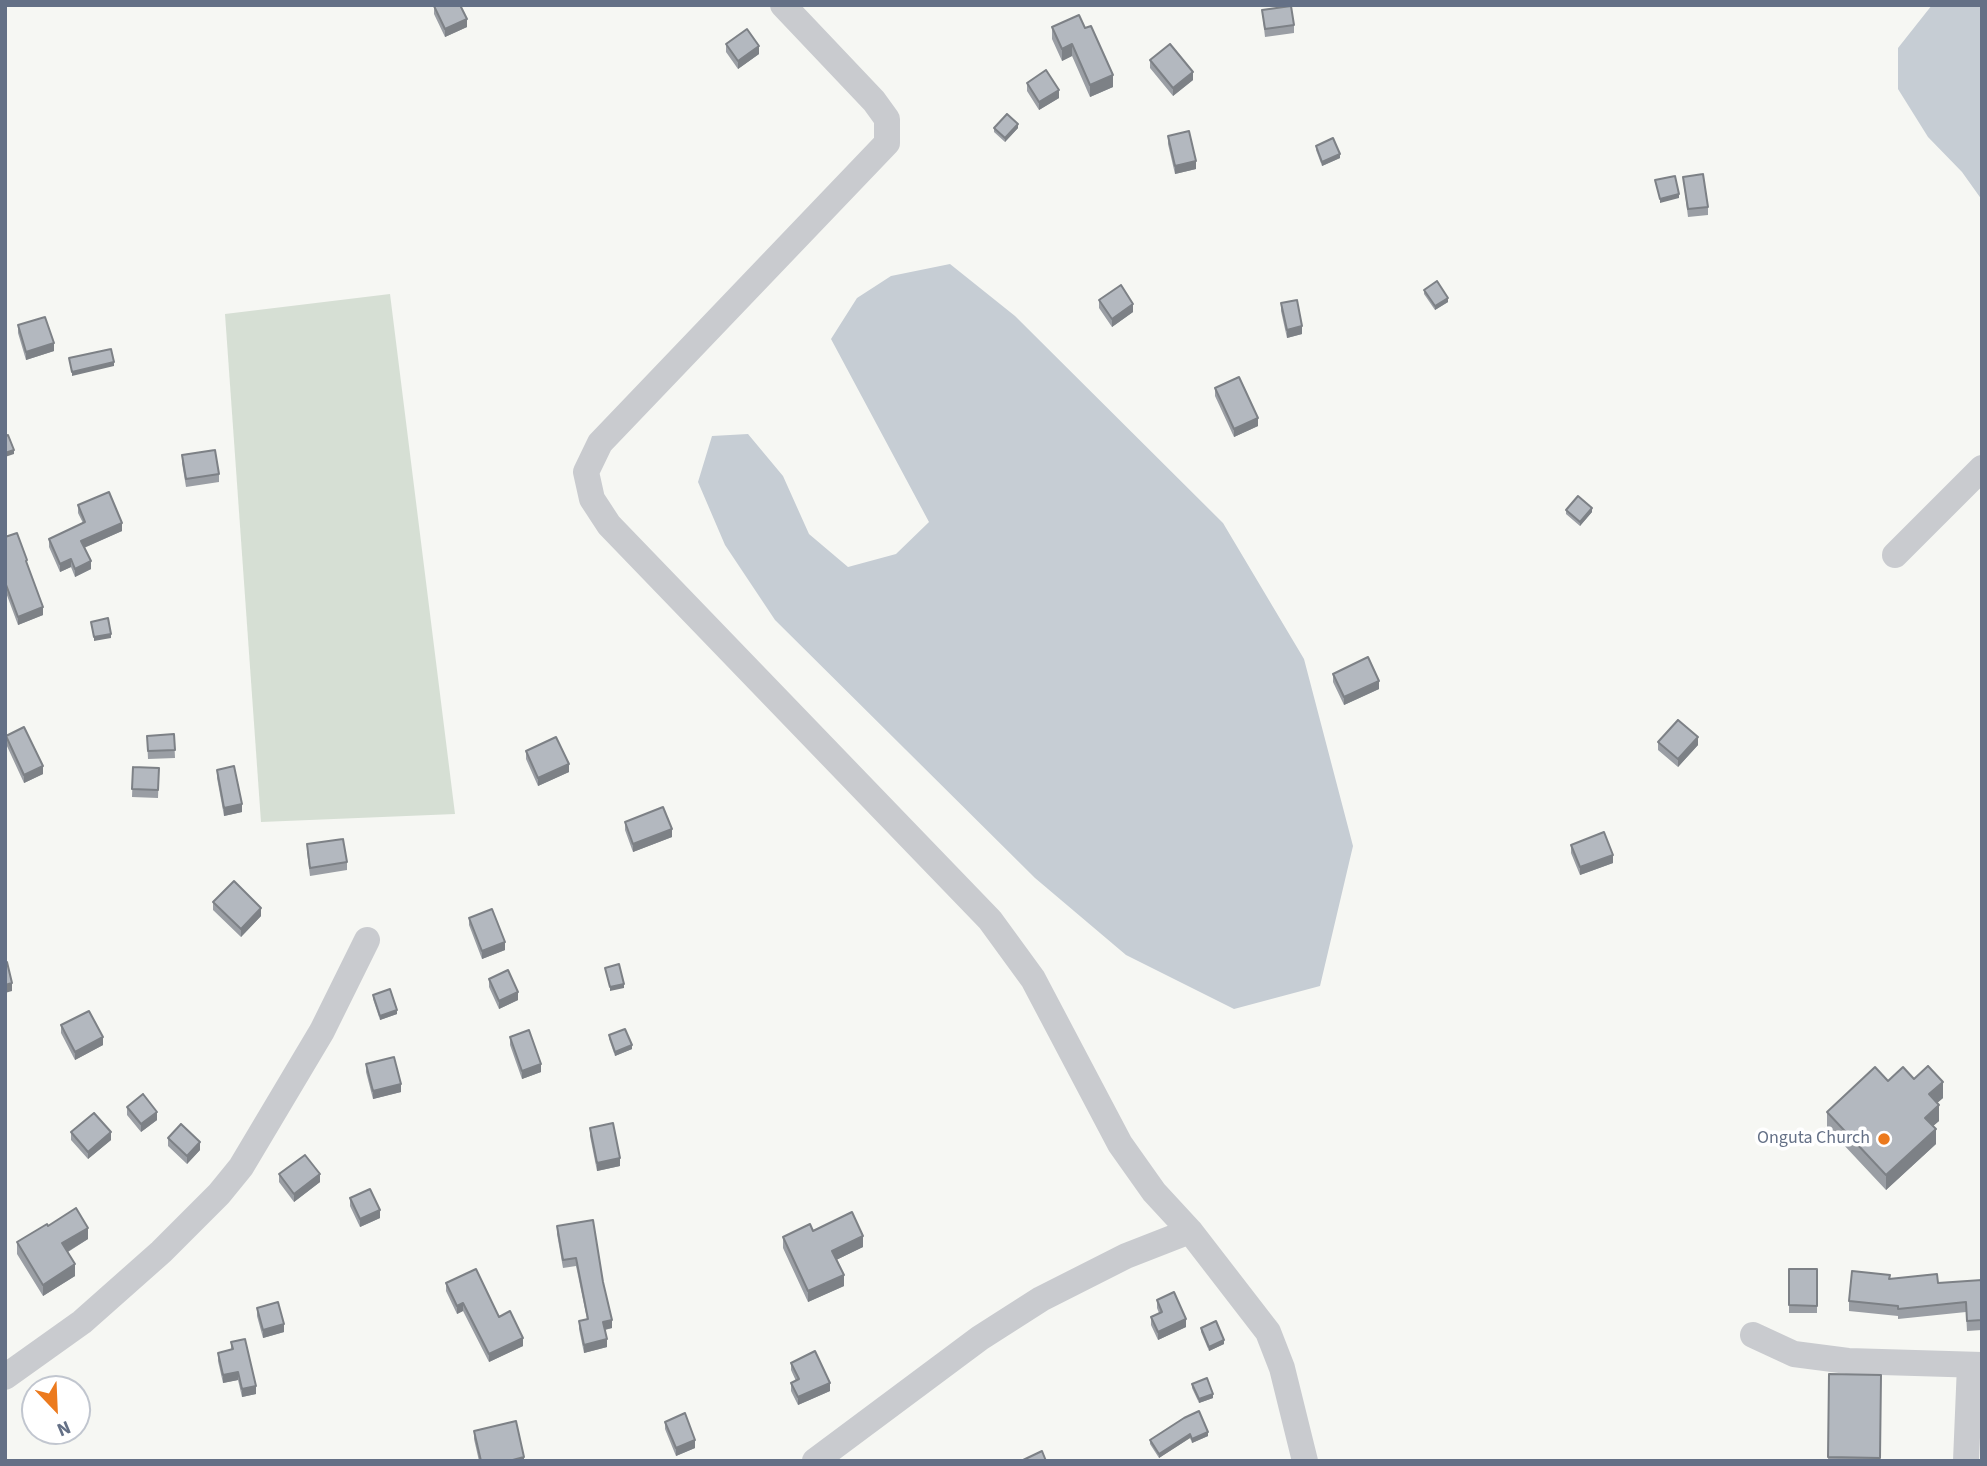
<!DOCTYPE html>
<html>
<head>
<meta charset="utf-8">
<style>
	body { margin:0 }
	#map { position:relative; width:1987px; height:1466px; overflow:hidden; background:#f6f7f3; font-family:"Source Sans 3",sans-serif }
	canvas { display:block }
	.frame { position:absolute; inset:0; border:7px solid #647086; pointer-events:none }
	.north { position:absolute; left:21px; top:1375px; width:70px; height:70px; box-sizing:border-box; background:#fff; border:2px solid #c1c6cf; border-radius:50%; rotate:157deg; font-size:19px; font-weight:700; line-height:28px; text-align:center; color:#647086 }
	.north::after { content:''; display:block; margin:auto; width:24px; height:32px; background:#ec7a1e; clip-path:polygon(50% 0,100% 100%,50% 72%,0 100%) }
</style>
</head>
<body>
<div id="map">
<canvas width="1987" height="1466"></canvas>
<div class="frame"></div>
<div class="north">N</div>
</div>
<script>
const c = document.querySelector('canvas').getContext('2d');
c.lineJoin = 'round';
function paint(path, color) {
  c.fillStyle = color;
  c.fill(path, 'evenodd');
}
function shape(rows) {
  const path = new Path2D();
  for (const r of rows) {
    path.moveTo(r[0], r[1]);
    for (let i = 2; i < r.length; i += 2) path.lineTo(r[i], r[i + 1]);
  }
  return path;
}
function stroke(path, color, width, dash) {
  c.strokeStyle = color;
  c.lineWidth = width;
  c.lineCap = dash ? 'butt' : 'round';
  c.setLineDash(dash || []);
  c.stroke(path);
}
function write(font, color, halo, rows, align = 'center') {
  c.font = font + ' "Source Sans 3",sans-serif';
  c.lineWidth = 7;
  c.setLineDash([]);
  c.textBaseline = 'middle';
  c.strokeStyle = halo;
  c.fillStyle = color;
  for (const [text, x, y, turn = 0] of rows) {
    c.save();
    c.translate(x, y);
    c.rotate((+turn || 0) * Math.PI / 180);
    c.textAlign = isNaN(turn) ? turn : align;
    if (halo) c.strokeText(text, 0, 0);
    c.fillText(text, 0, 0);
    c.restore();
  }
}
paint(shape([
	[390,294,455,814,261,822,225,314]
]), '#d6dfd4');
paint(shape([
	[1932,5,1982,5,1982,200,1962,172,1928,137,1898,89,1898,48],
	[950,264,1015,316,1223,523,1304,659,1353,846,1320,986,1234,1009,1126,955,1035,878,775,620,725,545,698,482,712,436,748,434,783,476,809,534,848,567,896,554,929,522,831,339,857,298,891,276]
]), '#c6cdd4');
stroke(shape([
	[783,5,874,101,887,119,887,143,600,443,586,472,592,499,609,525,990,920,1033,979,1120,1144,1154,1192,1190,1231,1268,1332,1282,1368,1305,1461],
	[1895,555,1982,468],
	[1753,1335,1794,1354,1848,1361,1982,1365],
	[5,1377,82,1322,161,1252,219,1194,241,1167,322,1031,367,940],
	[815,1461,980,1338,1041,1299,1126,1256,1190,1231],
	[1966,1461,1970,1365]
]), '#c9cbcf', 26);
paint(shape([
	[434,6,467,27,445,37,434,14],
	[1262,10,1294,25,1294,33,1265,37],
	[1052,27,1085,28,1113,87,1090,97,1072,56,1062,61,1052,39],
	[726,44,759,54,738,69,726,52],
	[1150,60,1193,80,1173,96,1150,68],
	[1027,83,1059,98,1039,110,1027,91],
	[994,128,1018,128,1005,142,994,132],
	[1168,136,1196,169,1175,174,1168,144],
	[1316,146,1340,158,1322,166,1316,150],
	[1683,177,1708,207,1708,215,1688,217],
	[1424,290,1448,302,1435,310,1424,294],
	[1099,300,1133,312,1112,327,1099,308],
	[1281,303,1302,334,1287,338,1281,311],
	[18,325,54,351,26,360,18,333],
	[1215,388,1258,426,1234,437,1215,396],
	[182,455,219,474,219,482,186,487,182,463],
	[78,505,122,531,84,548,91,569,75,577,71,567,60,572,49,547,49,539,83,523,78,513],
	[1566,510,1592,512,1580,526,1566,514],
	[5,537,27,566,43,615,18,625,5,590],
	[1333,674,1379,689,1344,705,1333,682],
	[174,734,175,758,148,759,147,736],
	[6,736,43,774,24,783,6,744],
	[1658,742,1698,745,1678,767,1658,750],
	[526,751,569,772,538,786,526,759],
	[133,767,159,768,158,798,132,797],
	[217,770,242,812,224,816,217,778],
	[625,822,672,837,633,852,625,830],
	[307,844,347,862,347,870,310,876,307,852],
	[1571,845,1613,863,1580,875,1571,853],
	[213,902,261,916,241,937,213,910],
	[469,918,505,950,482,959,469,925],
	[489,979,518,1000,499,1009,489,987],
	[373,995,397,1014,380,1020,373,999],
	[61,1025,103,1045,75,1060,61,1033],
	[609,1035,632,1049,615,1056,609,1039],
	[510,1037,541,1072,522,1079,510,1045],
	[366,1064,401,1092,373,1099,366,1072],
	[1914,1079,1943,1098,1937,1103,1939,1121,1933,1126,1936,1144,1886,1190,1827,1127,1827,1112,1888,1081],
	[127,1107,157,1120,141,1132,127,1115],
	[590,1128,620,1166,597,1171,590,1136],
	[71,1132,111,1140,88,1159,71,1140],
	[168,1138,200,1150,187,1164,168,1146],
	[279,1174,320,1182,294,1202,279,1182],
	[350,1198,380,1218,360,1227,350,1206],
	[48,1226,88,1239,68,1252,75,1276,43,1296,17,1254,17,1242],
	[557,1226,603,1282,612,1328,605,1330,607,1347,584,1353,579,1329,579,1321,587,1319,576,1266,563,1268,557,1234],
	[813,1231,863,1247,836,1260,844,1286,808,1302,783,1248,783,1237],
	[1789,1269,1817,1269,1817,1313,1789,1313],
	[1890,1279,1938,1283,1982,1280,1982,1330,1967,1331,1966,1312,1898,1319,1898,1316,1849,1311,1849,1301],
	[446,1283,499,1317,523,1346,489,1362,463,1311,457,1314,446,1291],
	[1157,1300,1186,1327,1158,1340,1151,1325,1151,1317,1159,1313,1157,1308],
	[257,1308,284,1332,263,1338,257,1316],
	[1201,1328,1224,1344,1209,1351,1201,1332],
	[231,1342,256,1394,242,1397,238,1380,223,1383,218,1361,218,1353,231,1350],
	[791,1363,830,1391,798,1405,791,1391,791,1383,796,1381,791,1370],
	[1829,1374,1881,1375,1880,1461,1828,1461],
	[1192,1384,1213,1398,1199,1403,1192,1388],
	[1184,1418,1208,1436,1192,1443,1190,1438,1159,1458,1150,1444,1150,1440],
	[665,1422,695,1448,676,1456,665,1429],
	[474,1431,524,1461,479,1461,474,1439]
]), '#9a9ea4');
paint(shape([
	[467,19,467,27,445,37,445,29],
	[1072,44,1072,56,1062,61,1062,49],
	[759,46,759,54,738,69,738,61],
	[1193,72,1193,80,1173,96,1173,88],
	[1113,75,1113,87,1090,97,1090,85],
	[1059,90,1059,98,1039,110,1039,102],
	[1018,124,1018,128,1005,142,1005,138],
	[1340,154,1340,158,1322,166,1322,162],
	[1196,161,1196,169,1175,174,1175,166],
	[1679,194,1679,198,1660,203,1660,199],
	[1448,298,1448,302,1435,310,1435,306],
	[1133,304,1133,312,1112,327,1112,319],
	[1302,326,1302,334,1287,338,1287,330],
	[54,343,54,351,26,360,26,352],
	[114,362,114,366,72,376,72,372],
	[1258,418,1258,426,1234,437,1234,429],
	[14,450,14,454,5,457,5,453],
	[1592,508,1592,512,1580,526,1580,522],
	[122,523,122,531,81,549,81,541],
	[71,559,71,567,60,572,60,564],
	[91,561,91,569,75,577,75,569],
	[43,607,43,615,18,625,18,617],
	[111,634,111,638,94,641,94,637],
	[1379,681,1379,689,1344,705,1344,697],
	[1698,737,1698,745,1678,767,1678,759],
	[569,764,569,772,538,786,538,778],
	[43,766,43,774,24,783,24,775],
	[242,804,242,812,224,816,224,808],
	[672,829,672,837,633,852,633,844],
	[1613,855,1613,863,1580,875,1580,867],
	[261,908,261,916,241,937,241,929],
	[505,942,505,950,482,959,482,951],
	[12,983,12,991,5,993,5,985],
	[624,984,624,988,610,991,610,987],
	[518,992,518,1000,499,1009,499,1001],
	[397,1010,397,1014,380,1020,380,1016],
	[103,1037,103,1045,75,1060,75,1052],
	[632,1045,632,1049,615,1056,615,1052],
	[541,1064,541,1072,522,1079,522,1071],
	[1943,1082,1943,1098,1929,1110,1929,1094],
	[401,1084,401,1092,373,1099,373,1091],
	[1939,1105,1939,1121,1925,1133,1925,1118],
	[157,1112,157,1120,141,1132,141,1124],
	[1936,1129,1936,1144,1886,1190,1886,1175],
	[111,1132,111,1140,88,1159,88,1152],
	[200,1142,200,1150,187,1164,187,1156],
	[620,1158,620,1166,597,1171,597,1163],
	[320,1174,320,1182,294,1202,294,1194],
	[380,1210,380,1218,360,1227,360,1219],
	[88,1228,88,1239,62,1255,62,1243],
	[863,1236,863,1247,832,1262,832,1251],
	[75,1264,75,1276,43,1296,43,1285],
	[844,1275,844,1286,808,1302,808,1291],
	[463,1303,463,1311,457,1314,457,1306],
	[1186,1319,1186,1327,1158,1340,1158,1332],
	[612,1320,612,1328,603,1330,603,1322],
	[284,1324,284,1332,263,1338,263,1330],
	[523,1338,523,1346,489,1362,489,1354],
	[607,1339,607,1347,584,1353,584,1345],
	[1224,1340,1224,1344,1209,1351,1209,1347],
	[238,1372,238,1380,223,1383,223,1375],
	[830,1383,830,1391,798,1405,798,1397],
	[256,1386,256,1394,242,1397,242,1389],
	[1213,1394,1213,1398,1199,1403,1199,1399],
	[1208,1432,1208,1436,1192,1443,1192,1439],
	[1190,1434,1190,1438,1159,1458,1159,1454],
	[695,1440,695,1448,676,1456,676,1448],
	[524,1457,524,1461,509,1461]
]), '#7d8186');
const building = shape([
	[437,5,460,5,467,19,445,29,434,6,437,5],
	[1291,6,1294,25,1265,29,1262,10,1291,6],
	[1079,15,1085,28,1091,26,1113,75,1090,85,1072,44,1062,49,1052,27,1079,15],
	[747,29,759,46,738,61,726,44,747,29],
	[1170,44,1193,72,1173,88,1150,60,1170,44],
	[1046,70,1059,90,1039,102,1027,83,1046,70],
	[1007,114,1018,124,1005,138,994,128,1007,114],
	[1189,131,1196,161,1175,166,1168,136,1189,131],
	[1333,138,1340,154,1322,162,1316,146,1333,138],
	[1703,174,1708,207,1688,209,1683,177,1703,174],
	[1675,176,1679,194,1660,199,1655,180,1675,176],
	[1437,281,1448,298,1435,306,1424,290,1437,281],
	[1121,285,1133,304,1112,319,1099,300,1121,285],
	[1297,300,1302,326,1287,330,1281,303,1297,300],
	[45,317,54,343,26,352,18,325,45,317],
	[111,349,114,362,72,372,69,358,111,349],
	[1239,377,1258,418,1234,429,1215,388,1239,377],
	[8,435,14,450,5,453,5,436,8,435],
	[215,450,219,474,186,479,182,455,215,450],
	[109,492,122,523,81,541,91,561,75,569,71,559,60,564,49,539,85,522,78,505,109,492],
	[1578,496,1592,508,1580,522,1566,510,1578,496],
	[17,533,27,560,26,561,43,607,18,617,5,582,5,537,17,533],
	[108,618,111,634,94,637,91,622,108,618],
	[1368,657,1379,681,1344,697,1333,674,1368,657],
	[1678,720,1698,737,1678,759,1658,742,1678,720],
	[24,727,43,766,24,775,6,736,24,727],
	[174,734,175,750,148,751,147,736,174,734],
	[556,737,569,764,538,778,526,751,556,737],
	[234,766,242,804,224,808,217,770,234,766],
	[133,767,159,768,158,790,132,789,133,767],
	[663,807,672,829,633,844,625,822,663,807],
	[1604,832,1613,855,1580,867,1571,845,1604,832],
	[343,839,347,862,310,868,307,844,343,839],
	[234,881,261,908,241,929,213,902,234,881],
	[492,909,505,942,482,951,469,918,492,909],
	[5,962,7,962,12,983,5,985,5,962],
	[619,964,624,984,610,987,605,968,619,964],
	[508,970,518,992,499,1001,489,979,508,970],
	[390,989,397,1010,380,1016,373,995,390,989],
	[89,1011,103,1037,75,1052,61,1025,89,1011],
	[625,1029,632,1045,615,1052,609,1035,625,1029],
	[529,1030,541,1064,522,1071,510,1037,529,1030],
	[394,1057,401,1084,373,1091,366,1064,394,1057],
	[1928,1066,1943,1082,1929,1094,1939,1105,1925,1118,1936,1129,1886,1175,1827,1112,1875,1067,1888,1081,1903,1067,1914,1079,1928,1066],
	[143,1094,157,1112,141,1124,127,1107,143,1094],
	[94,1113,111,1132,88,1152,71,1132,94,1113],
	[613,1123,620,1158,597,1163,590,1128,613,1123],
	[181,1124,200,1142,187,1156,168,1138,181,1124],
	[305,1155,320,1174,294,1194,279,1174,305,1155],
	[370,1189,380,1210,360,1219,350,1198,370,1189],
	[76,1208,88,1228,62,1243,75,1264,43,1285,17,1242,47,1224,48,1226,76,1208],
	[852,1212,863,1236,832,1251,844,1275,808,1291,783,1237,810,1224,813,1231,852,1212],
	[593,1220,603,1282,612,1320,603,1322,607,1339,584,1345,579,1321,588,1319,576,1258,563,1260,557,1226,593,1220],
	[476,1269,499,1317,510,1311,523,1338,489,1354,463,1303,457,1306,446,1283,476,1269],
	[1789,1269,1817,1269,1817,1306,1789,1305,1789,1269],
	[1852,1271,1890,1275,1889,1279,1937,1274,1938,1283,1982,1280,1982,1320,1967,1321,1966,1302,1898,1309,1898,1306,1849,1301,1852,1271],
	[1174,1292,1186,1319,1158,1332,1151,1317,1162,1312,1157,1300,1174,1292],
	[278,1302,284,1324,263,1330,257,1308,278,1302],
	[1216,1321,1224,1340,1209,1347,1201,1328,1216,1321],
	[245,1339,256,1386,242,1389,238,1372,223,1375,218,1353,233,1349,231,1342,245,1339],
	[815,1351,830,1383,798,1397,791,1383,799,1379,791,1363,815,1351],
	[1829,1374,1881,1375,1880,1458,1828,1457,1829,1374],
	[1207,1378,1213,1394,1199,1399,1192,1384,1207,1378],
	[1199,1411,1208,1432,1192,1439,1190,1434,1159,1454,1150,1440,1184,1418,1199,1411],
	[685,1413,695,1440,676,1448,665,1422,685,1413],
	[516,1421,524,1457,509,1461,481,1461,474,1431,516,1421],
	[1042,1451,1046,1461,1021,1461,1042,1451]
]);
paint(building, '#b3b8bf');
stroke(building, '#7d8186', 2);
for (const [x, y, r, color] of [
	[1884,1139,7,"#ec7a1e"]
]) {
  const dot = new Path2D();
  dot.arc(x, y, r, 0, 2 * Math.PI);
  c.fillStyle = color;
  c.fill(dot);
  stroke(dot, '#fff', 2.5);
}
write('18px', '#647086', '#fff', [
	["Onguta Church",1870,1139]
], 'right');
</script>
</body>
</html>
